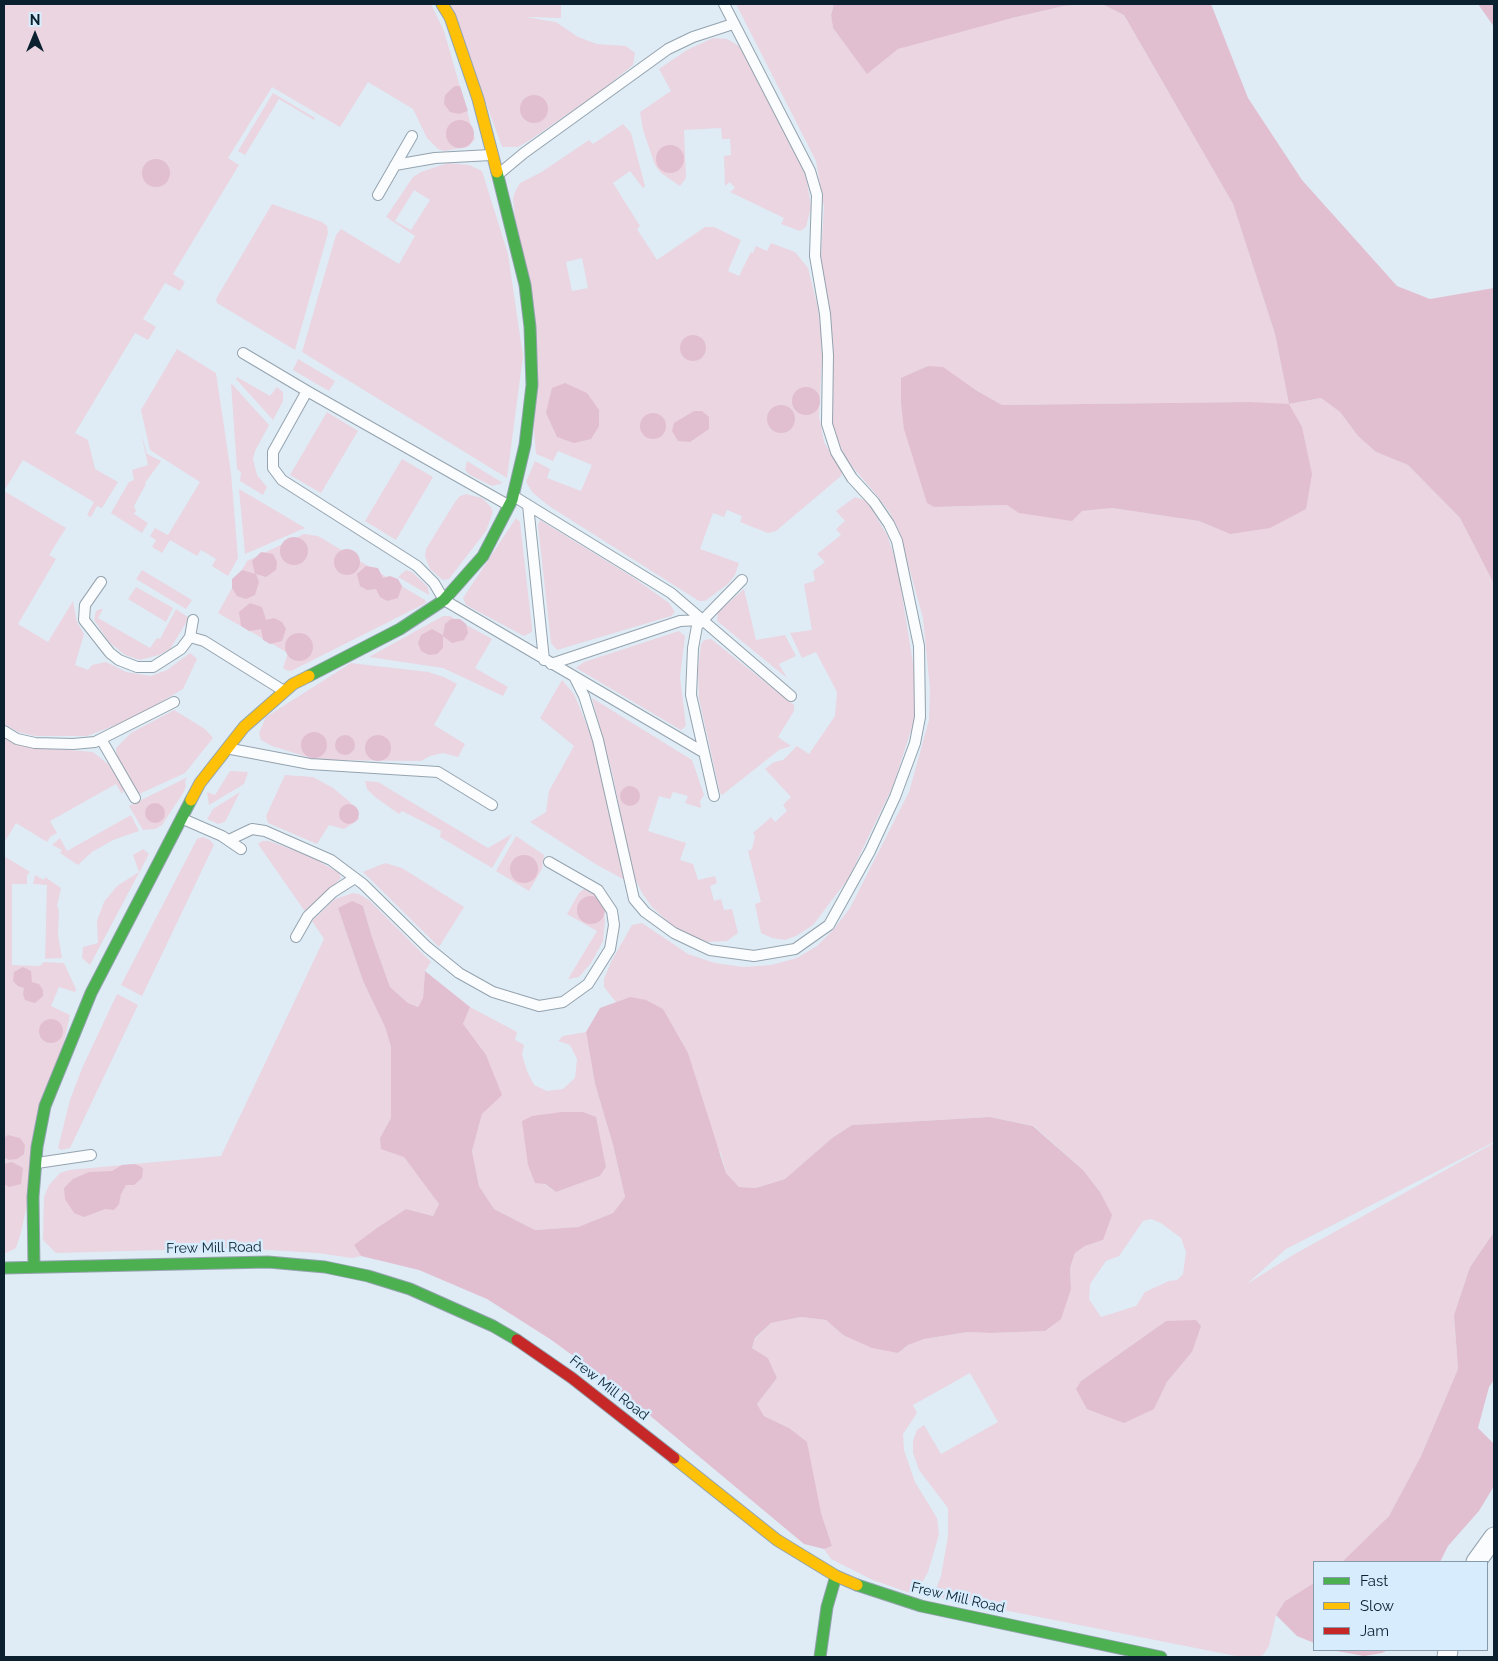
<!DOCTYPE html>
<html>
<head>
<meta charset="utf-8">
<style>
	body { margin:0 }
	#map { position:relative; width:1498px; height:1661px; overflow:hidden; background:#dfecf5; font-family:Raleway,sans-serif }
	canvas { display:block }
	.frame { position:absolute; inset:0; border:5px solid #0b212f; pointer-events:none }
	.legend { position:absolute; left:1313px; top:1561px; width:175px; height:90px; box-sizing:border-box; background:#d7edfd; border:1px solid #859bab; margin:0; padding:6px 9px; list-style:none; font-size:15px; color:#0b212f }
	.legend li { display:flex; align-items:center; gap:10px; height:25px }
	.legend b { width:25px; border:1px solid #859bab }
	.north { position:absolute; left:10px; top:10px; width:50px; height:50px; -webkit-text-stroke:4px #d7edfd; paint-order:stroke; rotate:0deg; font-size:14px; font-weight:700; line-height:20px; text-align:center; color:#0b212f }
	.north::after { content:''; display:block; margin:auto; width:18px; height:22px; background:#0b212f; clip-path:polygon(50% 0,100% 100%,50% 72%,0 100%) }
</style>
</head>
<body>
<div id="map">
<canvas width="1498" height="1661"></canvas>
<div class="frame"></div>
<ul class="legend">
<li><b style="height:6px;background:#4caf50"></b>Fast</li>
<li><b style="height:6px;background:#ffc107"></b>Slow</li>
<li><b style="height:6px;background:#c62828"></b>Jam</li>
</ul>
<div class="north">N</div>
</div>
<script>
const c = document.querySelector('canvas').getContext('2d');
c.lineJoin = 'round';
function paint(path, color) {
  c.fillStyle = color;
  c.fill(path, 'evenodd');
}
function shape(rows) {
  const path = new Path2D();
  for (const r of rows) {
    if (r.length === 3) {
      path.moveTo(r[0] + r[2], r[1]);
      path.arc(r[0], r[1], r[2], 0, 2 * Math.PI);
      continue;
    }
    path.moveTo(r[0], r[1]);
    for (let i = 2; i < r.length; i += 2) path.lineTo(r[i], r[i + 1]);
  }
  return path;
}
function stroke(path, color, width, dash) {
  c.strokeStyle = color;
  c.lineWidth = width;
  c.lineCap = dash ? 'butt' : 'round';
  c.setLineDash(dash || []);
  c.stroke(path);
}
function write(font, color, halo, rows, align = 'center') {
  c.font = font + ' Raleway,sans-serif';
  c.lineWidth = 5;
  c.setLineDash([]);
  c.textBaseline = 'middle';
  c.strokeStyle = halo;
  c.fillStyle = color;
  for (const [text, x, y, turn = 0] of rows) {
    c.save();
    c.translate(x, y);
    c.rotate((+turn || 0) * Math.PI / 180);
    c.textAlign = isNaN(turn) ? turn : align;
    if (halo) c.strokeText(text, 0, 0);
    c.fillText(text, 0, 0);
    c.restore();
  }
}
paint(shape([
	[4,4,431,4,444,31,475,139,468,147,444,151,438,149,427,138,413,109,368,82,340,127,272,87,228,158,239,165,173,274,185,282,180,291,165,283,143,319,156,327,148,340,135,333,75,433,88,440,95,469,118,482,102,508,97,506,91,517,87,515,94,502,23,460,4,491,66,528,49,555,56,559,18,624,48,642,73,601,77,622,84,634,75,665,88,670,92,665,106,662,126,672,151,676,167,670,190,653,197,659,183,689,132,719,87,736,35,736,18,732,4,724],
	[450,4,561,4,561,18,525,17,556,22,578,37,597,44,626,46,635,53,633,65,601,91,530,140,518,147,502,147],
	[736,4,834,4,831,15,833,28,867,73,898,49,960,30,1064,6,1102,4,1124,15,1233,204,1275,334,1289,404,1321,398,1340,412,1358,436,1376,452,1408,465,1460,518,1494,584,1494,1142,1286,1249,1247,1284,1293,1255,1494,1143,1494,1232,1470,1267,1454,1315,1458,1369,1421,1456,1389,1516,1342,1562,1314,1562,1314,1583,1285,1601,1276,1615,1269,1646,1263,1655,1258,1657,1241,1657,933,1596,941,1576,948,1536,948,1508,919,1470,913,1453,913,1441,917,1430,924,1425,941,1454,998,1422,970,1373,913,1405,917,1413,903,1434,904,1450,915,1482,937,1518,939,1534,928,1572,918,1590,910,1593,873,1580,831,1559,824,1549,832,1546,821,1513,789,1428,764,1416,757,1404,777,1378,768,1358,752,1348,755,1339,771,1323,801,1317,826,1320,843,1335,898,1353,908,1345,924,1339,968,1332,991,1333,1045,1331,1071,1289,1070,1268,1075,1253,1085,1246,1103,1240,1100,1192,1083,1170,1034,1126,990,1117,852,1125,832,1138,785,1179,756,1188,739,1187,726,1173,721,1154,630,997,616,1002,604,987,604,979,611,962,632,925,642,923,688,954,715,963,744,967,771,965,797,958,817,946,834,929,850,908,909,792,929,720,930,689,923,618,899,531,890,513,879,498,846,459,832,426,833,343,821,256,824,207,816,161],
	[928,366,1002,405,1249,402,1230,534,1199,521,1112,508,1082,511,1007,505,934,507,901,403,901,379],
	[1151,1219,1161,1223,1181,1238,1186,1252,1183,1274,1177,1280,1169,1281,1145,1292,1136,1306,1101,1317,1089,1299,1090,1284,1106,1261,1119,1256,1143,1221],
	[1166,1321,1192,1352,1167,1382,1154,1409,1081,1381],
	[713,38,727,39,739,46,745,55,802,166,807,181,811,207,806,227,800,231,781,224,784,218,730,192,735,188,730,182,725,186,724,156,731,155,730,139,722,139,721,128,684,130,686,178,680,186,661,173,655,165,643,130,640,112,671,91,659,69,687,50],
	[273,93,315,118,314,120,279,99,245,155,238,151],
	[623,124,631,133,645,186,643,188,630,171,613,183,640,226,637,229,657,260,705,227,714,227,741,240,728,271,739,276,751,252,753,253,756,246,767,251,771,243,795,252,808,268,817,304,821,330,822,356,819,416,824,442,842,472,841,476,776,531,768,533,740,522,742,516,727,510,724,517,713,513,700,549,739,563,735,575,728,584,705,601,699,601,549,506,533,493,526,482,535,461,550,469,547,478,581,491,592,465,558,451,553,461,536,454,513,198,516,190,520,183,540,173,589,140,593,144],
	[582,258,588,288,572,291,566,262],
	[448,163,469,165,482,171,508,254,523,356,507,478,302,352,336,235,341,229,399,264,415,236,386,217,413,177,421,172],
	[414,190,430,200,411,230,395,221],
	[272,204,322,222,327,226,328,233,295,350,217,303,216,299],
	[177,349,216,373,231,473,238,558,228,576,212,566,216,559,201,550,197,556,170,540,162,553,152,547,156,540,150,536,155,528,168,535,200,482,150,450,141,410],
	[298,359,335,381,329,391,293,370],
	[237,377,270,396,277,387,283,392,283,401,273,420,236,379],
	[231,383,269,425,255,451,253,459,257,475,267,487,263,495,240,481,241,472,237,469],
	[327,412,358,431,321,493,290,475],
	[141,433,147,454,161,461,145,483,146,484,134,506,136,511,134,514,148,523,142,533,111,513,129,482,134,480,132,470,148,465],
	[402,459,433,477,396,540,365,521],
	[467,461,503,483,492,486,470,475,465,470],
	[239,489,285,516,305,528,245,554],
	[466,494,482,498,491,507,493,512,486,531,449,579,443,580,430,569,425,556,426,549,455,502,460,496],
	[855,497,867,501,887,535,897,564,916,682,914,721,893,786,848,879,813,925,796,936,785,940,772,938,761,933,755,904,761,902,748,851,752,849,755,836,753,833,771,817,775,822,787,811,783,805,791,797,765,769,774,762,783,760,797,746,809,754,835,716,837,692,816,652,802,658,790,633,812,630,804,584,815,581,813,571,825,562,817,554,841,535,836,529,845,521,836,511],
	[516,518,520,522,532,628,532,632,524,636,466,605,463,598],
	[540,520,634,578,669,603,675,612,671,616,557,650,551,643,538,525],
	[304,534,318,536,425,600,426,603,291,671,286,670,283,668,288,653,218,613,247,561],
	[142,570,192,600,186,609,136,579],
	[406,570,412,572,428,587,429,595,398,577],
	[136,587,173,608,166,622,128,599],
	[744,589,756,640,785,635,796,656,779,664,787,678,717,621,718,612],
	[100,609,103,609,98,618,150,648,157,638,160,639,176,609,189,618,170,649,159,655,140,660,125,655,109,642,94,620,96,611],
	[443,616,450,616,492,639,475,668,508,687,503,696,443,668,369,657],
	[679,631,685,636,680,677,686,726,681,730,576,668,584,662],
	[711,639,794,705,794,711,778,737,791,746,779,750,722,795,720,793,699,699,698,670,701,644,704,640],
	[351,663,428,672,444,677,457,684,434,725,465,744,458,757,443,753,430,756,421,761,317,760,272,746,261,740,259,733,266,717],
	[562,680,574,694,597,750,625,880,597,865,530,822,546,812,549,791,574,746,540,718],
	[592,698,692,760,704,795,700,801,701,808,685,803,688,796,673,792,670,799,659,796,648,831,686,843,680,860,693,864,698,880,715,876,717,883,710,886,714,901,721,899,724,910,732,909,738,933,727,941,707,942,675,928,652,907,642,893,632,872,613,776],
	[174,710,205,729,213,738,185,773,139,794,117,760,116,748,131,733],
	[4,736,32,747,93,752,108,764,117,776,124,790,122,794,116,784,50,821,57,833,50,837,47,842,16,823,4,843],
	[230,771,248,772,244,784,209,805,207,792,215,795],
	[285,775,313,777,333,788,350,802,359,819,344,829,329,825,317,844,268,823,266,816],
	[188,777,185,781,186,786,183,793,162,825,155,829,143,830,129,806],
	[365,781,378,782,488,848,512,834,492,868,440,837,441,831,402,811,399,814,375,797,367,789],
	[240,792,225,822,218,824,207,819,213,809],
	[131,815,139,831,113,840,92,852,78,865,60,853,62,850,52,845,60,838,67,851],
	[516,836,544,855,542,869,529,891,496,871],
	[203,837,210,840,214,845,142,996,121,985,197,839],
	[262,841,269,841,312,857,339,873,341,878,306,913,258,844],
	[143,849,149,854,90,965,82,958,83,947,98,943,97,921,104,902,117,886,139,872,133,855],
	[4,856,30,872,27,875,27,884,12,884,12,965,40,966,44,962,64,963,76,989,75,992,59,987,51,1006,70,1015,21,1232,16,1248,4,1254],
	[385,863,402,868,464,907,439,947,363,872],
	[35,875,44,880,45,877,61,888,57,906,59,911,58,935,62,958,45,959,47,885,33,884],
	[584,889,592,890,598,895,603,907,605,920,603,941,591,963,579,977,568,979,597,931,567,914,579,893],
	[353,893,359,894,369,900,431,962,425,971,423,998,418,1007,408,1003,390,987,372,937,363,906,338,908,363,981,385,1027,391,1047,391,1118,380,1138,404,1157,425,1184,439,1204,433,1216,406,1209,354,1245,361,1256,352,1258,317,1253,236,1248,56,1253,43,1240,44,1197,49,1185,60,1173,69,1170,221,1156,324,939,312,921,335,899],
	[117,994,138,1005,70,1148,62,1150,58,1148,70,1100,83,1066],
	[470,1007,517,1032,515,1040,524,1045,522,1055,527,1071,534,1085,547,1091,563,1089,575,1078,577,1059,570,1045,558,1041,563,1036,586,1032,595,1084,613,1145,625,1197,613,1213,578,1227,535,1230,494,1209,479,1186,472,1151,482,1114,463,1024],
	[562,1112,606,1167,600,1176,556,1192,544,1184]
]), '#ead5e1');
paint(shape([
	[834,4,1089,4,1064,6,1012,18,898,49,867,74,833,28,831,15],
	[1102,4,1211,4,1248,98,1302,180,1397,286,1430,299,1494,288,1494,584,1460,518,1408,465,1376,452,1358,436,1340,412,1321,398,1289,404,1302,427,1312,474,1306,509,1270,528,1230,534,1199,521,1112,508,1082,511,1072,521,1019,513,1007,505,934,507,927,503,904,429,901,403,901,378,928,366,943,367,977,391,1002,405,1249,402,1289,404,1275,334,1233,204,1124,15],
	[1478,4,1494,4,1494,26,1492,24],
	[455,86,460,86,468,111,459,114,450,112,444,104,445,95],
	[534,109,14],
	[460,134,14],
	[670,159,14],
	[156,173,14],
	[693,348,13],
	[565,383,587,393,599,410,599,426,591,439,574,443,557,437,546,413,552,388],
	[806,401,14],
	[781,419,14],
	[694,411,702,411,709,417,709,429,690,442,678,441,672,431,674,423],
	[653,426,13],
	[294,551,14],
	[347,562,13],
	[261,552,273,554,277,562,276,570,266,577,256,574,259,582,255,595,246,599,237,596,232,588,232,579,242,570,255,574,252,561],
	[366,566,378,568,383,578,390,576,398,579,402,586,398,598,387,601,380,597,376,589,367,590,360,586,357,574],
	[250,603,262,607,266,620,274,618,282,622,286,629,282,641,270,644,263,640,261,629,249,631,241,626,239,612],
	[451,619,460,619,466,624,468,633,464,640,452,643,443,636,443,648,437,654,429,655,421,651,418,643,421,635,432,629,443,635,445,624],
	[299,647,14],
	[314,745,13],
	[345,745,10],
	[378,748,13],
	[630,796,10],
	[155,813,10],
	[349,814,10],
	[524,869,14],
	[591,910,14],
	[352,901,363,906,372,937,390,987,408,1003,418,1007,423,998,425,971,470,1007,463,1024,486,1055,502,1095,482,1114,472,1151,479,1186,494,1209,535,1230,578,1227,613,1213,625,1197,613,1145,595,1084,586,1032,600,1008,630,997,646,1000,663,1009,688,1053,726,1173,739,1187,756,1188,785,1179,832,1138,852,1125,990,1117,1033,1126,1083,1170,1100,1192,1112,1215,1103,1240,1085,1246,1075,1253,1070,1268,1071,1289,1061,1319,1045,1331,991,1333,968,1332,924,1339,908,1345,898,1353,872,1348,843,1335,826,1320,801,1317,771,1323,755,1338,752,1348,768,1358,777,1378,757,1404,764,1416,789,1428,807,1442,821,1513,832,1546,824,1549,804,1544,612,1384,550,1339,487,1299,419,1270,361,1256,354,1245,377,1228,406,1209,433,1216,439,1204,404,1157,381,1149,380,1138,391,1118,391,1047,385,1027,363,981,338,908],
	[23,967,31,971,32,982,39,984,43,990,43,996,35,1003,25,1000,23,994,24,988,18,986,13,981,14,972],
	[51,1031,12],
	[562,1112,583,1112,596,1117,606,1167,600,1176,556,1192,545,1184,535,1183,528,1165,522,1121,532,1116],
	[8,1135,20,1138,25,1145,24,1154,17,1159,9,1160,4,1157,4,1138],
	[12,1162,23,1168,21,1184,9,1187,4,1184,4,1164],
	[135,1164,143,1168,142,1178,134,1185,126,1185,121,1194,119,1204,114,1210,105,1209,84,1217,74,1213,65,1199,64,1188,73,1179,89,1172,112,1171,122,1165],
	[1494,1232,1494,1380,1489,1387,1478,1428,1494,1444,1494,1486,1479,1511,1448,1546,1440,1562,1342,1562,1389,1516,1421,1456,1458,1369,1454,1315,1470,1267],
	[1196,1320,1201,1326,1192,1352,1167,1382,1154,1409,1124,1423,1087,1409,1076,1389,1081,1381,1166,1321],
	[1314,1583,1314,1643,1297,1636,1276,1615,1285,1601],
	[1331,1650,1388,1650,1382,1653,1364,1656]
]), '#e2bfd0');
const lane = shape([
	[395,165,435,158,491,155],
	[500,173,524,153,668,49,693,37,733,24],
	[378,195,412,136],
	[243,353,307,391],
	[515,497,671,593,791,696],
	[508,505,307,391,273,452,273,468,282,480,417,566,434,583,444,600,703,752],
	[528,505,544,660],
	[101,582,85,605,84,620,110,653,119,660,137,667,153,667,181,649,190,637,204,641,284,691],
	[190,637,193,620],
	[551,664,680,621,701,620],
	[575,678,584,696,598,740,634,899,645,912,674,933,710,950,754,956,795,949,829,925,870,851,895,797,915,743,920,717,919,646,897,541,889,524,874,502,852,478,836,452,827,424,828,355,825,314,815,256,817,195,810,171,724,4],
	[4,731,17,739,35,743,73,744,95,742,174,702],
	[101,739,135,798],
	[231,749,310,764,438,772,492,805],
	[714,796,691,695,693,648,697,626,742,580],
	[183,819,222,836,241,849],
	[229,840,252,829,265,831,331,860,363,884,427,947,459,973,493,992,539,1006,563,1002,588,984,610,949,614,925,612,911,598,890,549,862],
	[296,937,308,916,333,892,355,878],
	[37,1163,91,1155]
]);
const street = shape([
	[1476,1562,1494,1537],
	[1447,1657,1448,1650]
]);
const fast = shape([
	[309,676,400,629,444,600,483,556,512,500,525,445,532,385,530,327,525,285,497,172],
	[34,1267,33,1197,37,1147,45,1106,91,993,191,800],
	[4,1268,268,1262,325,1267,368,1276,410,1289,493,1326,517,1340],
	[857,1585,921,1606,1161,1657],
	[820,1657,827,1607,836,1576]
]);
const slow = shape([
	[442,4,450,17,478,99,497,172],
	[191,800,200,783,244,727,293,684,309,676],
	[674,1458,777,1540,836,1576,857,1585]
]);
const jam = shape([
	[517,1340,572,1378,674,1458]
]);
stroke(lane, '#94a3af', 12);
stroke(street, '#94a3af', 21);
stroke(fast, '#94a3af', 13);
stroke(slow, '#94a3af', 13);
stroke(jam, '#94a3af', 13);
stroke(lane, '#fafcfe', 10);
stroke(street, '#fafcfe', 19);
stroke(fast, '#4caf50', 11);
stroke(slow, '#ffc107', 11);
stroke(jam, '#c62828', 11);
write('14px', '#0b212f', '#d7edfd', [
	["Frew Mill Road",214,1248,-1],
	["Frew Mill Road",609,1388,38],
	["Frew Mill Road",958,1598,13]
]);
</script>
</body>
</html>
